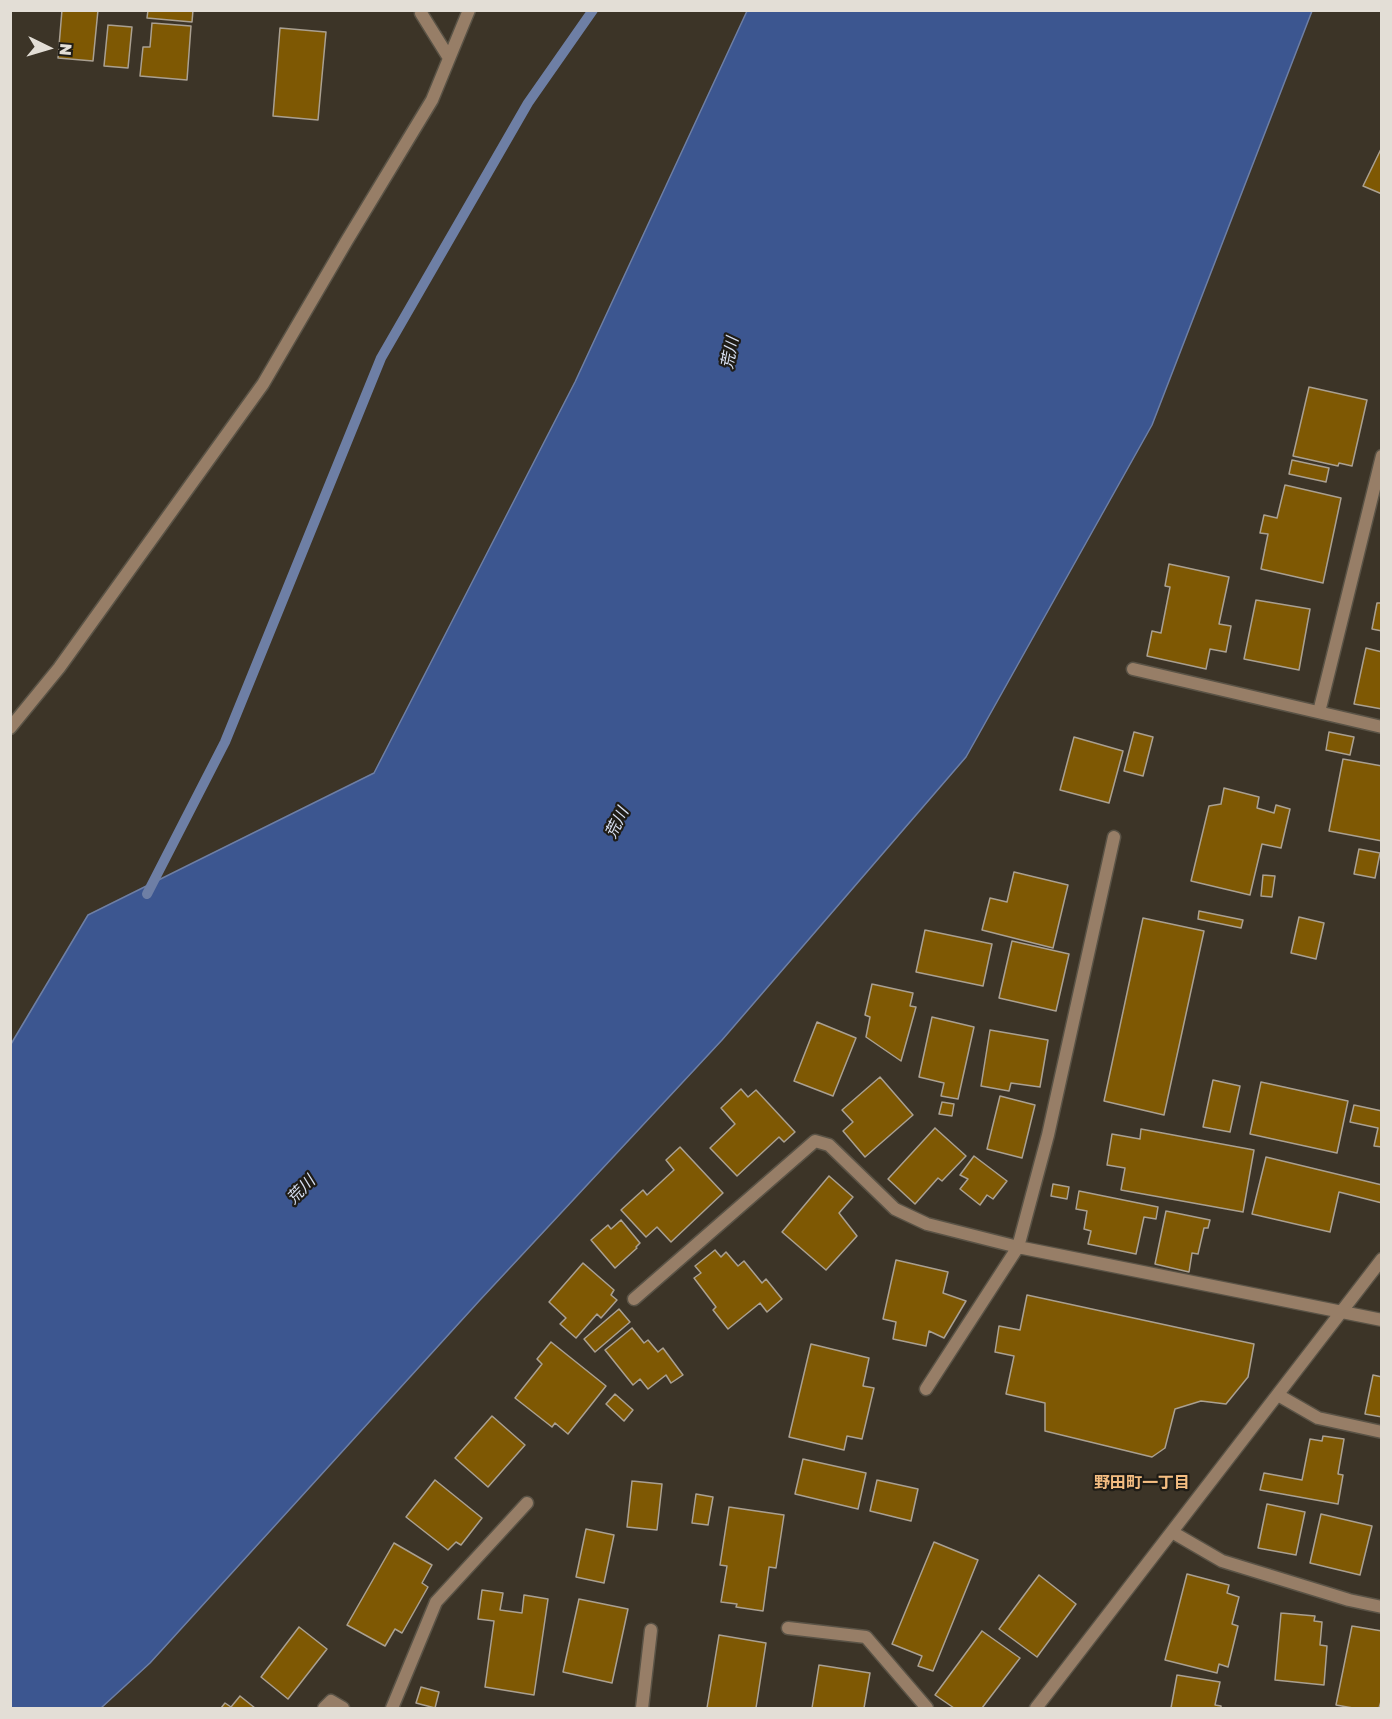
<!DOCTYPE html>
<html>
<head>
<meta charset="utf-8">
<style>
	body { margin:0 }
	#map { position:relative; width:1392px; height:1719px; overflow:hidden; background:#3c3427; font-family:"Golos Text",sans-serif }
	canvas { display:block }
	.frame { position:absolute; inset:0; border:12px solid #e3ded6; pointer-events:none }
	.north { position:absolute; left:18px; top:18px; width:60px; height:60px; -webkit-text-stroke:4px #1f1c16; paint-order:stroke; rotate:95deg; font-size:16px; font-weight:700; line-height:24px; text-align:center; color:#e3ded6 }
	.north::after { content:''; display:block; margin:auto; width:21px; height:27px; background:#e3ded6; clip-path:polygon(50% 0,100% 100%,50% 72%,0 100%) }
</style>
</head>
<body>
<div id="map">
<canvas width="1392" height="1719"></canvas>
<div class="frame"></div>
<div class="north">N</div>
</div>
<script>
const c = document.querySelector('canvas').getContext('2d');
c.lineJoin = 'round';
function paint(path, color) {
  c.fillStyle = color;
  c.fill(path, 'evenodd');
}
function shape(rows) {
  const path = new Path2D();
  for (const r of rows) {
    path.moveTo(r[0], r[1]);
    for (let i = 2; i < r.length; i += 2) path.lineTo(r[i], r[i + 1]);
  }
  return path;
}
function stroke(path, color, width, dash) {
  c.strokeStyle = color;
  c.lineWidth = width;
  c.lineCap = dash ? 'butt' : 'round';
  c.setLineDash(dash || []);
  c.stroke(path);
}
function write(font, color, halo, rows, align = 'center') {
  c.font = font + ' "Golos Text","Noto Sans JP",sans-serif';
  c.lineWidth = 4.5;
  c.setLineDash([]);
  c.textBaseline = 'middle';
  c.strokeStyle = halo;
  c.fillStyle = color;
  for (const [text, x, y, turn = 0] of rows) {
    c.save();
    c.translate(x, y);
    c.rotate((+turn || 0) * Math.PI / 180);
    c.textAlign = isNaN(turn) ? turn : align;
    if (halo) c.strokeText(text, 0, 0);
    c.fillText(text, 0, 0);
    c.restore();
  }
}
const water = shape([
	[747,11,1312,11,1152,425,966,757,722,1040,480,1300,150,1663,101,1708,11,1708,11,1044,88,915,374,773,575,382,747,11]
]);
paint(water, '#3c5690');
stroke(water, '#6e7fa5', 1.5);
stroke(shape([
	[147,894,225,742,381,358,528,103,593,10]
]), '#6e7fa5', 10);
const building = shape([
	[62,10,98,10,93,61,58,58,62,10],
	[148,10,193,10,192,22,147,18,148,10],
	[152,23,191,26,187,80,140,76,143,47,150,47,152,23],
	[108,25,132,27,128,68,104,66,108,25],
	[280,28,326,32,318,120,273,116,280,28],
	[1382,147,1382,194,1363,186,1382,147],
	[1309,387,1367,400,1352,466,1339,463,1338,466,1293,456,1309,387],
	[1292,460,1329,468,1326,482,1289,474,1292,460],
	[1285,485,1341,498,1323,583,1261,569,1268,534,1260,533,1264,515,1277,518,1285,485],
	[1169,564,1229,577,1219,624,1231,626,1226,652,1210,649,1206,669,1147,656,1152,631,1161,633,1170,587,1165,586,1169,564],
	[1256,600,1310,609,1299,670,1244,659,1256,600],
	[1377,603,1382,603,1382,631,1372,629,1377,603],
	[1366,648,1382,652,1382,709,1354,704,1366,648],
	[1134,732,1153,737,1143,776,1124,771,1134,732],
	[1329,732,1354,737,1350,755,1326,750,1329,732],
	[1074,737,1123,751,1109,803,1060,790,1074,737],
	[1343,759,1382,766,1382,841,1329,831,1343,759],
	[1224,788,1259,797,1257,808,1274,813,1276,805,1290,809,1281,848,1262,844,1250,895,1191,881,1209,806,1221,804,1224,788],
	[1359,849,1380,853,1375,878,1354,874,1359,849],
	[1014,872,1068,885,1053,948,982,930,990,898,1007,902,1014,872],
	[1263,875,1275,876,1272,897,1261,896,1263,875],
	[1199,911,1243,920,1241,928,1198,919,1199,911],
	[1299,917,1324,923,1316,959,1291,953,1299,917],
	[1143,918,1204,931,1164,1115,1104,1101,1143,918],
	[925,930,992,944,983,986,916,972,925,930],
	[1012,941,1069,954,1056,1011,999,998,1012,941],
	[872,984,913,993,910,1006,916,1007,901,1061,866,1037,870,1017,865,1015,872,984],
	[932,1017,974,1027,958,1099,941,1096,944,1083,919,1077,932,1017],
	[817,1022,856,1038,833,1096,794,1081,817,1022],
	[990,1030,1048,1040,1040,1087,1011,1083,1009,1091,981,1086,990,1030],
	[880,1077,913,1115,865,1157,843,1131,853,1122,842,1110,880,1077],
	[1213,1080,1240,1086,1230,1132,1203,1127,1213,1080],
	[1261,1082,1348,1101,1337,1153,1250,1134,1261,1082],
	[741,1089,748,1097,756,1090,795,1132,784,1142,779,1137,737,1176,710,1148,735,1124,721,1108,741,1089],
	[1000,1096,1035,1105,1022,1158,987,1149,1000,1096],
	[942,1102,954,1104,952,1116,939,1114,942,1102],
	[1354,1105,1382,1111,1382,1147,1374,1146,1378,1128,1350,1122,1354,1105],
	[935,1128,966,1156,942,1181,938,1178,915,1204,888,1179,935,1128],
	[1141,1129,1254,1150,1243,1212,1121,1190,1125,1168,1107,1165,1112,1134,1140,1139,1141,1129],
	[680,1147,723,1193,671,1242,657,1227,646,1237,621,1210,643,1190,647,1195,674,1170,666,1160,680,1147],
	[974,1156,1007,1181,993,1199,987,1195,980,1205,960,1189,968,1179,960,1175,974,1156],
	[1266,1157,1382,1185,1382,1203,1339,1192,1330,1232,1252,1214,1266,1157],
	[829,1176,853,1197,839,1213,857,1236,826,1270,782,1232,829,1176],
	[1053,1184,1069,1187,1067,1199,1051,1196,1053,1184],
	[1079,1191,1158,1207,1156,1219,1144,1217,1136,1254,1088,1244,1091,1231,1084,1229,1087,1211,1076,1209,1079,1191],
	[1166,1211,1210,1220,1208,1228,1204,1228,1198,1254,1192,1253,1189,1272,1155,1264,1166,1211],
	[621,1220,640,1243,636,1247,637,1248,615,1268,591,1240,608,1225,611,1229,621,1220],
	[715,1250,721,1257,726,1252,738,1266,744,1261,762,1283,766,1279,782,1299,767,1312,760,1303,728,1329,713,1310,716,1307,694,1278,701,1273,695,1266,715,1250],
	[896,1260,948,1272,943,1293,966,1301,944,1338,929,1331,926,1346,893,1339,896,1322,883,1319,896,1260],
	[583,1263,614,1290,611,1295,617,1300,601,1318,597,1314,576,1338,560,1324,566,1318,549,1302,583,1263],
	[1027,1295,1254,1344,1248,1377,1226,1404,1201,1401,1175,1409,1165,1448,1152,1457,1045,1431,1045,1403,1006,1394,1014,1356,995,1352,999,1326,1020,1330,1027,1295],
	[619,1309,630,1322,595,1352,584,1339,619,1309],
	[632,1328,644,1343,648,1340,658,1352,663,1348,683,1375,671,1383,666,1375,648,1389,640,1379,633,1385,605,1350,632,1328],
	[551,1342,606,1386,568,1434,555,1423,552,1427,515,1398,542,1364,537,1359,551,1342],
	[811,1344,869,1358,863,1386,874,1388,862,1439,847,1436,844,1450,789,1437,811,1344],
	[1373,1375,1382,1377,1382,1417,1365,1414,1373,1375],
	[615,1394,633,1410,624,1421,606,1404,615,1394],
	[492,1416,525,1445,488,1487,455,1458,492,1416],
	[1323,1436,1344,1439,1338,1474,1343,1475,1338,1504,1260,1490,1264,1473,1302,1480,1310,1439,1322,1441,1323,1436],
	[803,1459,866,1473,858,1509,795,1494,803,1459],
	[435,1480,482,1518,461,1545,456,1542,448,1550,406,1517,435,1480],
	[877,1480,918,1489,911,1521,870,1511,877,1480],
	[632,1481,662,1484,657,1530,627,1527,632,1481],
	[696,1494,713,1497,708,1525,692,1523,696,1494],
	[1267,1504,1305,1512,1296,1555,1258,1548,1267,1504],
	[729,1507,784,1515,776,1568,769,1567,763,1611,736,1607,737,1604,721,1602,727,1566,720,1565,729,1507],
	[1321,1514,1372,1526,1360,1575,1310,1563,1321,1514],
	[586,1529,614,1535,604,1583,576,1577,586,1529],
	[934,1542,978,1560,933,1671,918,1666,922,1656,892,1644,934,1542],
	[394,1543,432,1565,422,1583,428,1587,402,1633,395,1629,385,1646,347,1625,394,1543],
	[1187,1574,1229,1585,1227,1593,1239,1597,1232,1624,1238,1626,1228,1667,1219,1664,1217,1673,1165,1660,1187,1574],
	[1039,1575,1076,1604,1037,1657,999,1629,1039,1575],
	[482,1590,503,1593,500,1610,522,1613,524,1595,548,1599,534,1695,485,1687,494,1621,478,1619,482,1590],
	[579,1599,628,1609,612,1683,563,1672,579,1599],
	[1281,1613,1315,1616,1314,1621,1322,1622,1320,1645,1327,1646,1324,1685,1275,1680,1281,1613],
	[1352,1626,1382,1631,1382,1698,1379,1708,1353,1708,1336,1705,1352,1626],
	[299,1627,327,1649,288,1699,261,1677,299,1627],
	[982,1631,1020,1658,982,1708,954,1708,935,1695,982,1631],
	[719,1635,766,1643,756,1708,707,1708,719,1635],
	[819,1665,870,1673,864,1708,812,1708,819,1665],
	[1177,1675,1220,1682,1215,1705,1221,1706,1221,1708,1171,1708,1177,1675],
	[421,1687,439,1692,435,1708,416,1703,421,1687],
	[240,1696,255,1708,221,1708,225,1703,231,1707,240,1696]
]);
paint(building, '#7e5803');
stroke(building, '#aaa091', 1.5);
const minor = shape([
	[422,10,421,13,449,58],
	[1133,669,1382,727],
	[1319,712,1382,456],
	[10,728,59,668,263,384,346,242,432,100,469,10],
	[634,1299,815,1141,829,1145,895,1209,927,1224,1018,1247,1382,1320],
	[926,1389,1018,1247,1048,1135,1114,837],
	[1278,1395,1318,1418,1382,1432],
	[1172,1532,1222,1561,1349,1600,1382,1607],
	[788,1628,866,1637,927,1708],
	[324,1708,331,1701,343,1708],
	[392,1708,436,1602,527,1503],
	[642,1708,651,1630],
	[1036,1708,1382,1259]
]);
stroke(minor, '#5a5346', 15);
stroke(minor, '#977e67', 12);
write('italic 16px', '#d9e1f3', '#1f1c16', [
	["荒川",730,353,-79],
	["荒川",617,823,-64],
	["荒川",301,1190,-46]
]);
write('bold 16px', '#f5be82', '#1f1c16', [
	["野田町一丁目",1142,1483]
]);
</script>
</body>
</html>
